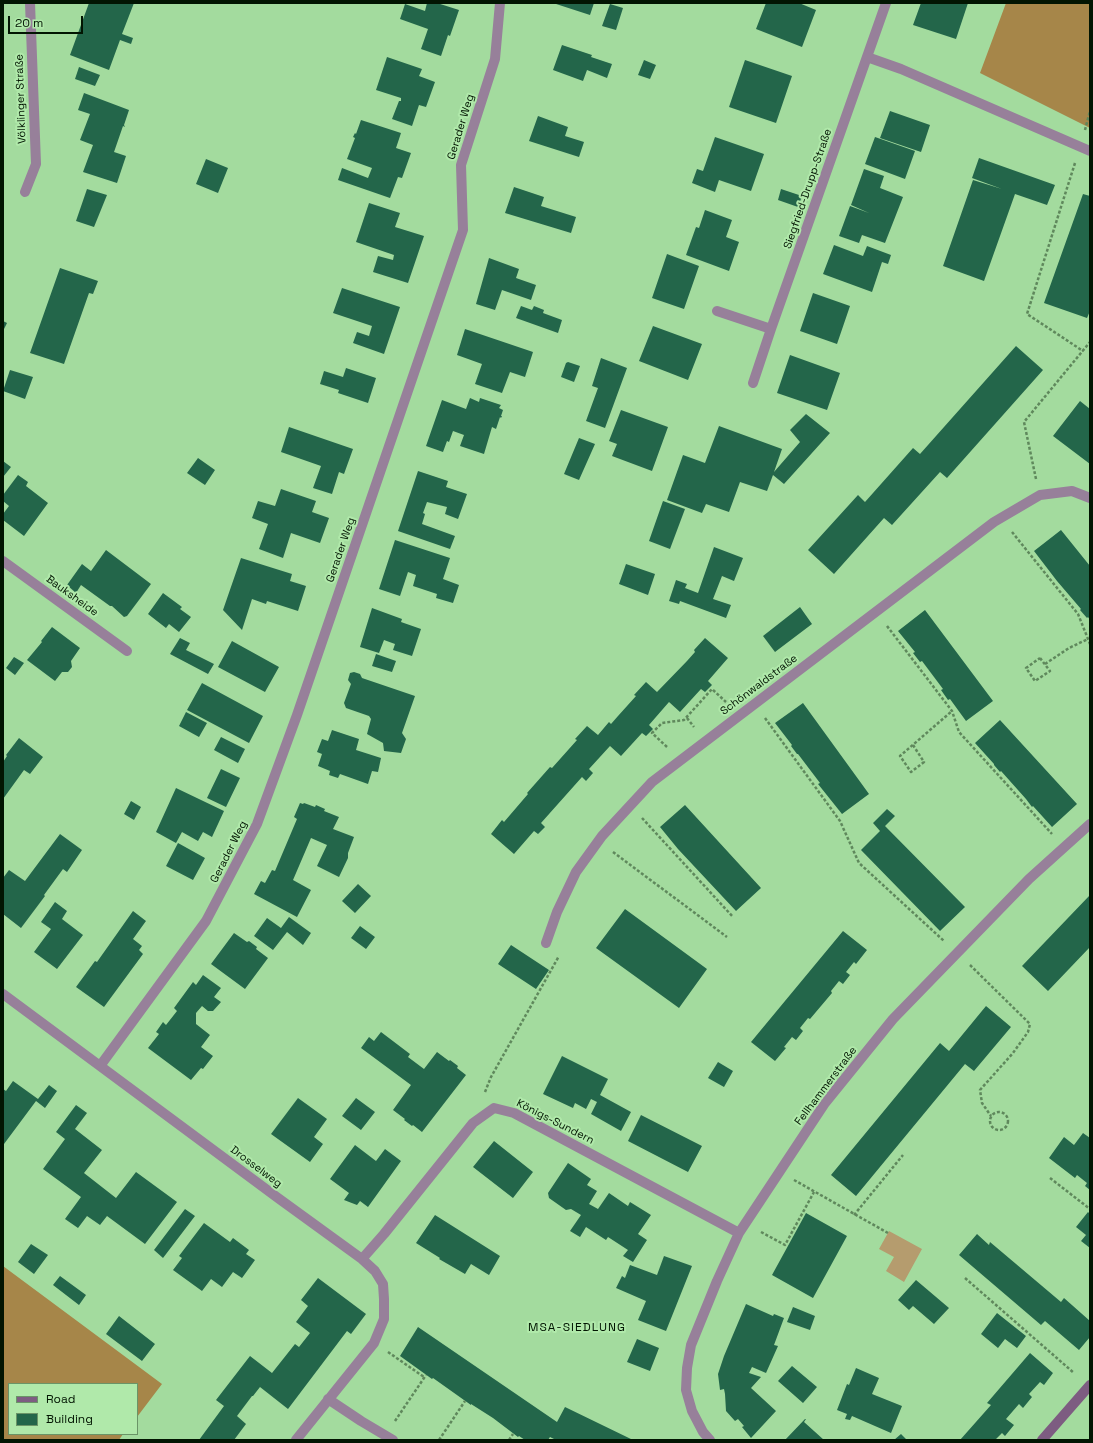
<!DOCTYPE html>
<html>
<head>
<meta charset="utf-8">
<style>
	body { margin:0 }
	#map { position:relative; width:1093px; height:1443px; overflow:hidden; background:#a3db9e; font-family:"Space Grotesk",sans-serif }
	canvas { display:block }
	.frame { position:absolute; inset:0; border:4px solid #021502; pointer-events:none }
	.legend { position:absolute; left:8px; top:1383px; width:130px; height:52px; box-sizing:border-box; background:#b0e9aa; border:1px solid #6a9467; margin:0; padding:5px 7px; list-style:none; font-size:12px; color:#021502 }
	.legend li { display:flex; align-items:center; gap:8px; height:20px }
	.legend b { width:20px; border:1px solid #6a9467 }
	.scale { position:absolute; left:8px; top:16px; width:75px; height:18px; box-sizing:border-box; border:2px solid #021502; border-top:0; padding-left:5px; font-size:12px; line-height:14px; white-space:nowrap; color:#021502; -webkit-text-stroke:3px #b0e9aa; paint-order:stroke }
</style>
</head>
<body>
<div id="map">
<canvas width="1093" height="1443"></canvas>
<div class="frame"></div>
<ul class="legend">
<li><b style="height:5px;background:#7d5c81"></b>Road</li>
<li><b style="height:11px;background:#23664a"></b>Building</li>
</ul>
<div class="scale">20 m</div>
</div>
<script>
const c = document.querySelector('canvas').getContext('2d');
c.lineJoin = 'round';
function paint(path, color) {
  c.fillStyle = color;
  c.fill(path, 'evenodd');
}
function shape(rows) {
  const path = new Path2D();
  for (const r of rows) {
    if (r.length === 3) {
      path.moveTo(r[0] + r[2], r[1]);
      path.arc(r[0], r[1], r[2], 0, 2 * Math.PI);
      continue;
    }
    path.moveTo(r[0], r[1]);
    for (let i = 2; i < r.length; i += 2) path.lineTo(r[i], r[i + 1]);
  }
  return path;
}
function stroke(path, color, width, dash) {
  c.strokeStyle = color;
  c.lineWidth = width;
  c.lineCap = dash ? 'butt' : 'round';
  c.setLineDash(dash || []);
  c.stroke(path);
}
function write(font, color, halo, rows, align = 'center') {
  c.font = font + ' "Space Grotesk",sans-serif';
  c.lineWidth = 4;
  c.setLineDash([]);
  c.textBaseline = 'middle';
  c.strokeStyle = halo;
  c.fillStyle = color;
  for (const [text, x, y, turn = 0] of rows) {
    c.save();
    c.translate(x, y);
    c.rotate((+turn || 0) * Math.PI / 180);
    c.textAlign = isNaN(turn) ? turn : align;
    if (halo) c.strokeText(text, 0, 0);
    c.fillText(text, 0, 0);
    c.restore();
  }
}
paint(shape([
	[889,1231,922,1249,904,1282,886,1271,894,1257,879,1249]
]), '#b59c6e');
paint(shape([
	[1006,3,1090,3,1090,128,980,73],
	[3,1266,162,1384,137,1417,137,1384,9,1384,9,1434,123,1434,119,1440,3,1440]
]), '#a68649');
paint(shape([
	[89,3,134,3,122,34,133,38,131,44,120,40,109,70,70,55],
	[427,3,437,3,459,10,450,36,448,35,441,56,421,49,428,29,400,19,405,4,425,11],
	[553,3,594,3,590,15],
	[766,3,799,3,816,10,802,47,756,29],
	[921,3,968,3,956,39,913,25],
	[610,4,623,8,616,30,602,26],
	[562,45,592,55,591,57,612,64,607,78,587,70,583,81,553,70],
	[387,57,422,69,419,76,435,82,426,107,419,105,412,126,392,119,399,101,401,101,401,98,376,90],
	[644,60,656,65,650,79,638,75],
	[745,60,792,76,776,123,729,107],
	[79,67,100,75,95,86,75,79],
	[84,93,129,110,124,125,125,127,123,126,114,152,126,156,117,183,83,172,93,145,80,140,90,114,78,110],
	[890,111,930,125,921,152,880,138],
	[538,116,568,127,565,136,584,142,579,157,529,141],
	[361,120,401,133,396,148,411,153,402,178,398,177,390,198,338,180,342,168,368,178,372,168,347,159,355,138,353,137,355,133,356,134],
	[715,137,764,154,751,191,719,180,715,192,692,183,697,169,703,171],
	[875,137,915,151,905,179,865,164],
	[979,158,1055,185,1047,205,1015,194,984,281,943,266,973,180,1002,189,972,178],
	[206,159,228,168,218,193,196,184],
	[864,169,884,176,880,188,903,197,885,243,862,235,859,243,839,236,850,206,869,213,851,205],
	[514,187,544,197,541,206,576,217,571,233,505,213],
	[87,189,107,195,94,227,76,221],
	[781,189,802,196,798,207,778,200],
	[1083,194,1090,196,1090,311,1087,318,1044,303],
	[369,203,400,213,395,227,424,236,408,283,373,272,378,256,393,260,394,255,356,242],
	[705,210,732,220,726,237,739,242,729,271,686,255,696,227,699,228],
	[834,245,863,256,867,246,891,255,888,264,882,262,872,292,823,274],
	[667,254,699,266,684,309,652,298],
	[489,258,519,269,516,278,536,285,531,300,502,290,495,310,476,304],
	[60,268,98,281,93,294,89,293,64,364,30,353],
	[342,288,400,307,384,354,353,343,357,332,369,336,372,326,333,313],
	[813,293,850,306,837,344,800,331],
	[521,306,532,310,534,306,544,310,543,313,562,320,558,333,516,318],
	[3,321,7,323,3,331],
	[653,326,702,344,688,380,639,361],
	[465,329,533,352,525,377,510,372,502,393,475,384,482,364,457,355],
	[1016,346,1043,370,947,478,940,472,892,525,884,518,834,574,808,550,858,495,865,502,913,448,920,454],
	[790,355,840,373,827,410,777,393],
	[601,358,627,368,605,428,586,421,598,388,592,386],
	[568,362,580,366,574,382,561,377,566,363],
	[346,368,376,378,368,403,338,393,339,390,320,384,324,371,343,377],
	[10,370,33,377,25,399,3,391],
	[470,398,479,402,480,398,501,405,499,408,503,410,501,416,502,416,501,418,500,417,496,429,492,427,484,454,460,446,464,435,453,431,449,442,447,441,443,452,426,446,442,400,466,409],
	[1080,401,1090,409,1090,464,1053,436],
	[621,410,668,427,652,471,612,456,617,444,609,441],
	[806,414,830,433,784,484,773,475,767,491,740,482,729,512,706,504,702,513,667,500,683,455,705,463,719,426,782,449,774,472,800,442,790,430],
	[289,427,353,449,344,474,339,472,332,494,313,488,321,466,281,452],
	[579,438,595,444,579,480,564,474],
	[198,458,215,470,205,485,187,473],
	[3,461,11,467,3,477],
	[418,471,448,481,446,487,467,494,458,519,445,514,447,507,427,502,423,513,425,514,422,524,455,536,450,549,398,531],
	[18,475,28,482,26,486,48,503,24,536,3,520,3,514,9,506,3,501,3,495],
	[281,489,316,501,312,512,329,518,320,543,291,533,283,558,259,549,268,524,252,518,258,501,275,506],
	[663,501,685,509,670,549,649,541],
	[1061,530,1090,566,1090,620,1088,617,1087,618,1080,610,1081,609,1057,581,1034,551],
	[395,540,450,558,443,579,459,585,453,603,436,598,437,594,413,586,416,575,408,572,400,596,379,589],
	[714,547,743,558,734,581,722,576,713,599,731,605,726,618,680,601,679,604,669,601,676,580,687,584,685,588,698,593],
	[106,550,151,584,127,616,124,617,112,606,110,606,81,585,76,593,67,585,82,564,91,571],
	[241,558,292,574,290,581,306,586,298,611,267,601,266,604,252,599,242,630,223,610],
	[626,564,655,574,648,595,619,584],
	[163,593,182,607,180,609,191,617,179,632,169,624,166,628,148,614],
	[800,607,812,624,775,652,763,636],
	[372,608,402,619,401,622,421,629,412,656,393,650,395,644,384,640,379,653,360,647],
	[925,610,993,701,966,721,950,699,948,700,941,690,943,689,922,661,920,662,913,653,915,652,898,631],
	[52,627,80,648,71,661,72,667,68,672,62,672,55,681,27,660,42,642,41,641],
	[180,638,190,643,186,650,214,664,208,674,170,654],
	[705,638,728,658,708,681,712,685,705,692,701,689,680,712,669,702,649,725,653,729,646,736,642,733,621,756,610,746,589,769,593,773,586,781,582,777,541,823,545,827,538,834,534,831,514,854,491,834,502,820,504,822,528,794,527,793,550,767,552,768,577,740,575,739,587,726,598,735,609,722,611,724,618,716,636,696,634,695,646,682,657,692,687,661,695,652,694,650],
	[232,641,279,667,265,692,218,667],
	[376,654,396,661,392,672,372,666],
	[14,657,24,663,15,675,6,668],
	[354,672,360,674,362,678,415,696,402,733,406,739,401,753,384,751,383,743,367,734,371,719,369,716,346,708,344,703,351,684,348,680,350,673],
	[202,683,263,716,249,743,187,710],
	[803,703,869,794,842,814,818,784,820,783,798,754,797,754,791,746,792,745,775,723],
	[186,712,207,723,199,737,179,726],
	[1000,720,1077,804,1052,827,1033,806,1032,807,1026,799,1001,771,1000,772,994,765,994,764,975,743],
	[332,730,359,739,356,750,381,758,378,772,372,771,368,784,340,774,338,778,329,775,330,771,318,766,322,754,317,752,322,739,328,741],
	[221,737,245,749,238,763,214,750],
	[19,738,43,757,30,774,24,770,3,799,3,762,7,756,6,755],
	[221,769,240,778,226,807,207,798],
	[176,788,224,811,212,837,203,832,198,841,182,832,176,843,156,832],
	[131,801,141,807,134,820,124,814],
	[300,803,303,804,304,803,315,807,316,805,325,809,324,811,339,817,333,829,354,837,348,853,348,858,339,877,317,866,327,845,311,838,293,880,311,890,297,917,254,894,261,881,265,883,272,870,275,871,297,819,294,817],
	[685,805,761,888,736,911,678,849,660,827],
	[887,809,895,816,885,826,965,907,940,931,861,850,880,831,873,823],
	[60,834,82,850,67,872,63,869,44,895,45,896,21,928,3,914,3,878,9,870,25,881],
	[178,843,205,858,193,880,166,866],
	[358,884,371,896,355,913,342,901],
	[1090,895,1090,947,1048,991,1022,966],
	[55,902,67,911,62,919,83,935,57,969,34,952,51,929,41,922],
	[625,909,707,969,679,1008,596,948],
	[133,911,146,921,133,939,142,946,139,950,143,954,104,1007,76,987,95,961,97,962],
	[289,917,311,933,303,945,287,932,273,950,254,936,267,918,281,928],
	[360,926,375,937,366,949,351,938],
	[843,931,867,950,856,964,854,962,846,972,850,975,843,984,839,981,831,991,832,993,810,1019,808,1018,800,1028,803,1031,796,1040,792,1037,784,1047,786,1048,775,1061,751,1042],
	[234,933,247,942,249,941,257,947,256,949,268,958,245,989,211,964],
	[511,945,549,970,536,989,498,964],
	[203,975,221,988,214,997,221,1002,213,1011,208,1011,202,1006,196,1013,196,1024,210,1035,201,1047,213,1056,203,1069,201,1068,191,1080,148,1048,159,1034,156,1032,163,1022,166,1025,177,1011,174,1008,193,982,196,985],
	[986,1006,1011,1027,974,1071,965,1064,856,1196,831,1175,940,1043,949,1051],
	[381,1032,410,1054,408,1057,424,1069,437,1052,449,1061,450,1060,458,1066,457,1068,466,1075,422,1132,413,1125,412,1126,404,1120,405,1119,393,1110,411,1085,361,1048,369,1037,374,1041],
	[562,1056,608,1079,600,1095,631,1112,621,1131,591,1114,597,1102,591,1099,586,1109,575,1103,573,1108,543,1094],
	[718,1062,733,1071,724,1087,708,1078],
	[13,1081,38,1099,49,1085,57,1091,45,1108,36,1101,4,1144,3,1143,3,1089,6,1091],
	[298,1098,327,1119,314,1137,323,1144,310,1162,271,1134],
	[356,1098,375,1112,361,1130,342,1116],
	[76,1105,87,1113,75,1129,102,1150,84,1173,116,1198,136,1172,177,1202,145,1244,107,1216,100,1225,87,1216,78,1228,65,1219,81,1197,43,1169,65,1139,56,1132],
	[641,1115,702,1146,688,1172,628,1141],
	[1083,1133,1090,1138,1090,1190,1085,1186,1087,1183,1077,1175,1075,1178,1049,1158,1064,1137,1074,1145],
	[494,1141,533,1172,513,1198,473,1167],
	[355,1145,376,1161,385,1149,401,1161,368,1207,360,1201,357,1205,344,1200,349,1193,330,1179],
	[568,1163,591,1179,587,1185,597,1191,589,1204,598,1209,609,1193,628,1206,630,1202,651,1215,638,1234,647,1240,633,1262,623,1256,628,1250,608,1237,606,1240,586,1227,580,1237,570,1231,581,1215,571,1209,566,1210,549,1198,548,1193],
	[185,1209,195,1216,163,1258,154,1250],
	[1088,1212,1090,1214,1090,1248,1081,1241,1086,1235,1076,1227],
	[806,1213,847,1236,813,1298,772,1275],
	[435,1215,500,1256,489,1275,471,1264,465,1274,439,1259,440,1258,416,1243],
	[204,1223,230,1242,233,1238,249,1250,246,1254,255,1260,242,1278,233,1272,222,1287,211,1279,202,1291,173,1270,182,1258,179,1256],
	[977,1234,989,1245,990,1242,1061,1302,1064,1298,1090,1321,1090,1337,1079,1350,1045,1321,1041,1325,959,1255],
	[31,1244,48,1255,34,1274,18,1262],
	[664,1256,692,1266,666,1331,638,1320,646,1301,616,1288,622,1276,625,1278,630,1265,657,1275],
	[60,1276,86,1295,79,1305,53,1285],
	[318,1278,366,1314,351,1334,347,1331,288,1409,260,1387,253,1396,252,1396,237,1416,246,1424,234,1440,199,1440,224,1406,216,1400,250,1356,272,1373,295,1344,299,1347,310,1333,296,1322,308,1306,301,1300],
	[916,1280,949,1308,934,1324,913,1306,909,1310,898,1300],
	[746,1304,773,1316,774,1314,784,1318,774,1345,778,1346,766,1373,752,1367,749,1373,761,1377,751,1388,776,1411,751,1438,742,1427,744,1426,738,1419,735,1421,726,1411,725,1394,724,1389,720,1390,718,1374,724,1356],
	[793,1307,815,1316,810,1330,787,1322],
	[997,1313,1026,1336,1017,1348,1005,1339,998,1348,981,1334],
	[119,1316,155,1344,142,1361,106,1334],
	[418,1327,557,1422,565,1407,633,1440,556,1440,550,1437,548,1440,525,1440,519,1436,518,1437,493,1418,471,1404,471,1405,433,1378,432,1379,400,1356],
	[637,1339,659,1348,650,1371,627,1362],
	[1030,1353,1053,1373,1044,1385,1040,1382,1029,1394,1032,1397,1023,1408,1019,1404,1006,1419,1014,1425,1005,1436,1002,1433,995,1440,960,1440,991,1405,987,1403],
	[792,1366,817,1387,803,1403,778,1381],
	[856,1368,879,1378,872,1394,902,1406,891,1433,852,1416,850,1420,845,1419,847,1414,837,1410,847,1384,849,1385],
	[805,1419,806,1419,804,1422,824,1440,785,1440],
	[901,1434,907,1440,894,1440]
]), '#23664a');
stroke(shape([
	[1085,130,1090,111],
	[1075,163,1027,314,1083,351],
	[1036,479,1024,422,1090,342],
	[1012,532,1078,614,1090,644],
	[887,626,952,711,959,732,1052,834],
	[1040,658,1050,671,1035,681,1026,668,1040,658],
	[1045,664,1069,648,1088,639],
	[687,718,694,727],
	[765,718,840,821,859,863,944,941],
	[913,745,924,762,911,772,900,756,952,711],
	[667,747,652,733,662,723,684,720,712,689,726,702],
	[642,818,733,917],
	[613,852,727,937],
	[970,965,1030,1024,1028,1032,1013,1053,980,1090,982,1103,991,1116],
	[485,1092,491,1077,559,956],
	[999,1121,9],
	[1050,1178,1090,1209],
	[794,1180,888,1233],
	[854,1215,903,1155],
	[761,1232,785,1245,814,1192],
	[965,1278,1074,1373],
	[388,1352,424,1377],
	[395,1421,426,1375],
	[439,1440,465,1401],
	[509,1440,513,1434]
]), '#5f885c', 2.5, [3, 2]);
stroke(shape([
	[867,57,901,69,1090,151],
	[25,192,36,164,30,3],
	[717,311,771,329],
	[753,383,771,329,886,3],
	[3,561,127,651],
	[546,943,557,912,576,872,602,836,652,782,994,522,1040,495,1072,491,1090,498],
	[3,994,278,1198,362,1259,375,1271,383,1284,384,1299,384,1319,374,1343,296,1440],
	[100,1066,206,921,257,824,297,715,463,230,461,165,495,59,500,3],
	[362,1259,384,1234,473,1123,494,1108,514,1113,739,1233],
	[328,1399,361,1421,393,1440],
	[710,1440,703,1432,692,1411,686,1390,687,1368,691,1345,717,1281,739,1233,825,1103,893,1019,1029,879,1090,824]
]), '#97809a', 10);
stroke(shape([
	[1042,1440,1090,1385]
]), '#7d5c81', 10);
write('11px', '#021502', '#b0e9aa', [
	["Völklinger Straße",21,99,-92],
	["Gerader Weg",461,127,-73],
	["Siegfried-Drupp-Straße",808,189,-71],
	["Gerader Weg",341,550,-71],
	["Bauksheide",72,596,36],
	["Schönwaldstraße",759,685,-37],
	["Gerader Weg",229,852,-63],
	["Fellhammerstraße",826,1086,-53],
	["Königs-Sundern",555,1122,27],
	["Drosselweg",256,1167,37]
]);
c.letterSpacing = '1px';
write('12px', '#021502', '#b0e9aa', [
	["MSA-SIEDLUNG",577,1328]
]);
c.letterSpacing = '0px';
</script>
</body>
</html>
